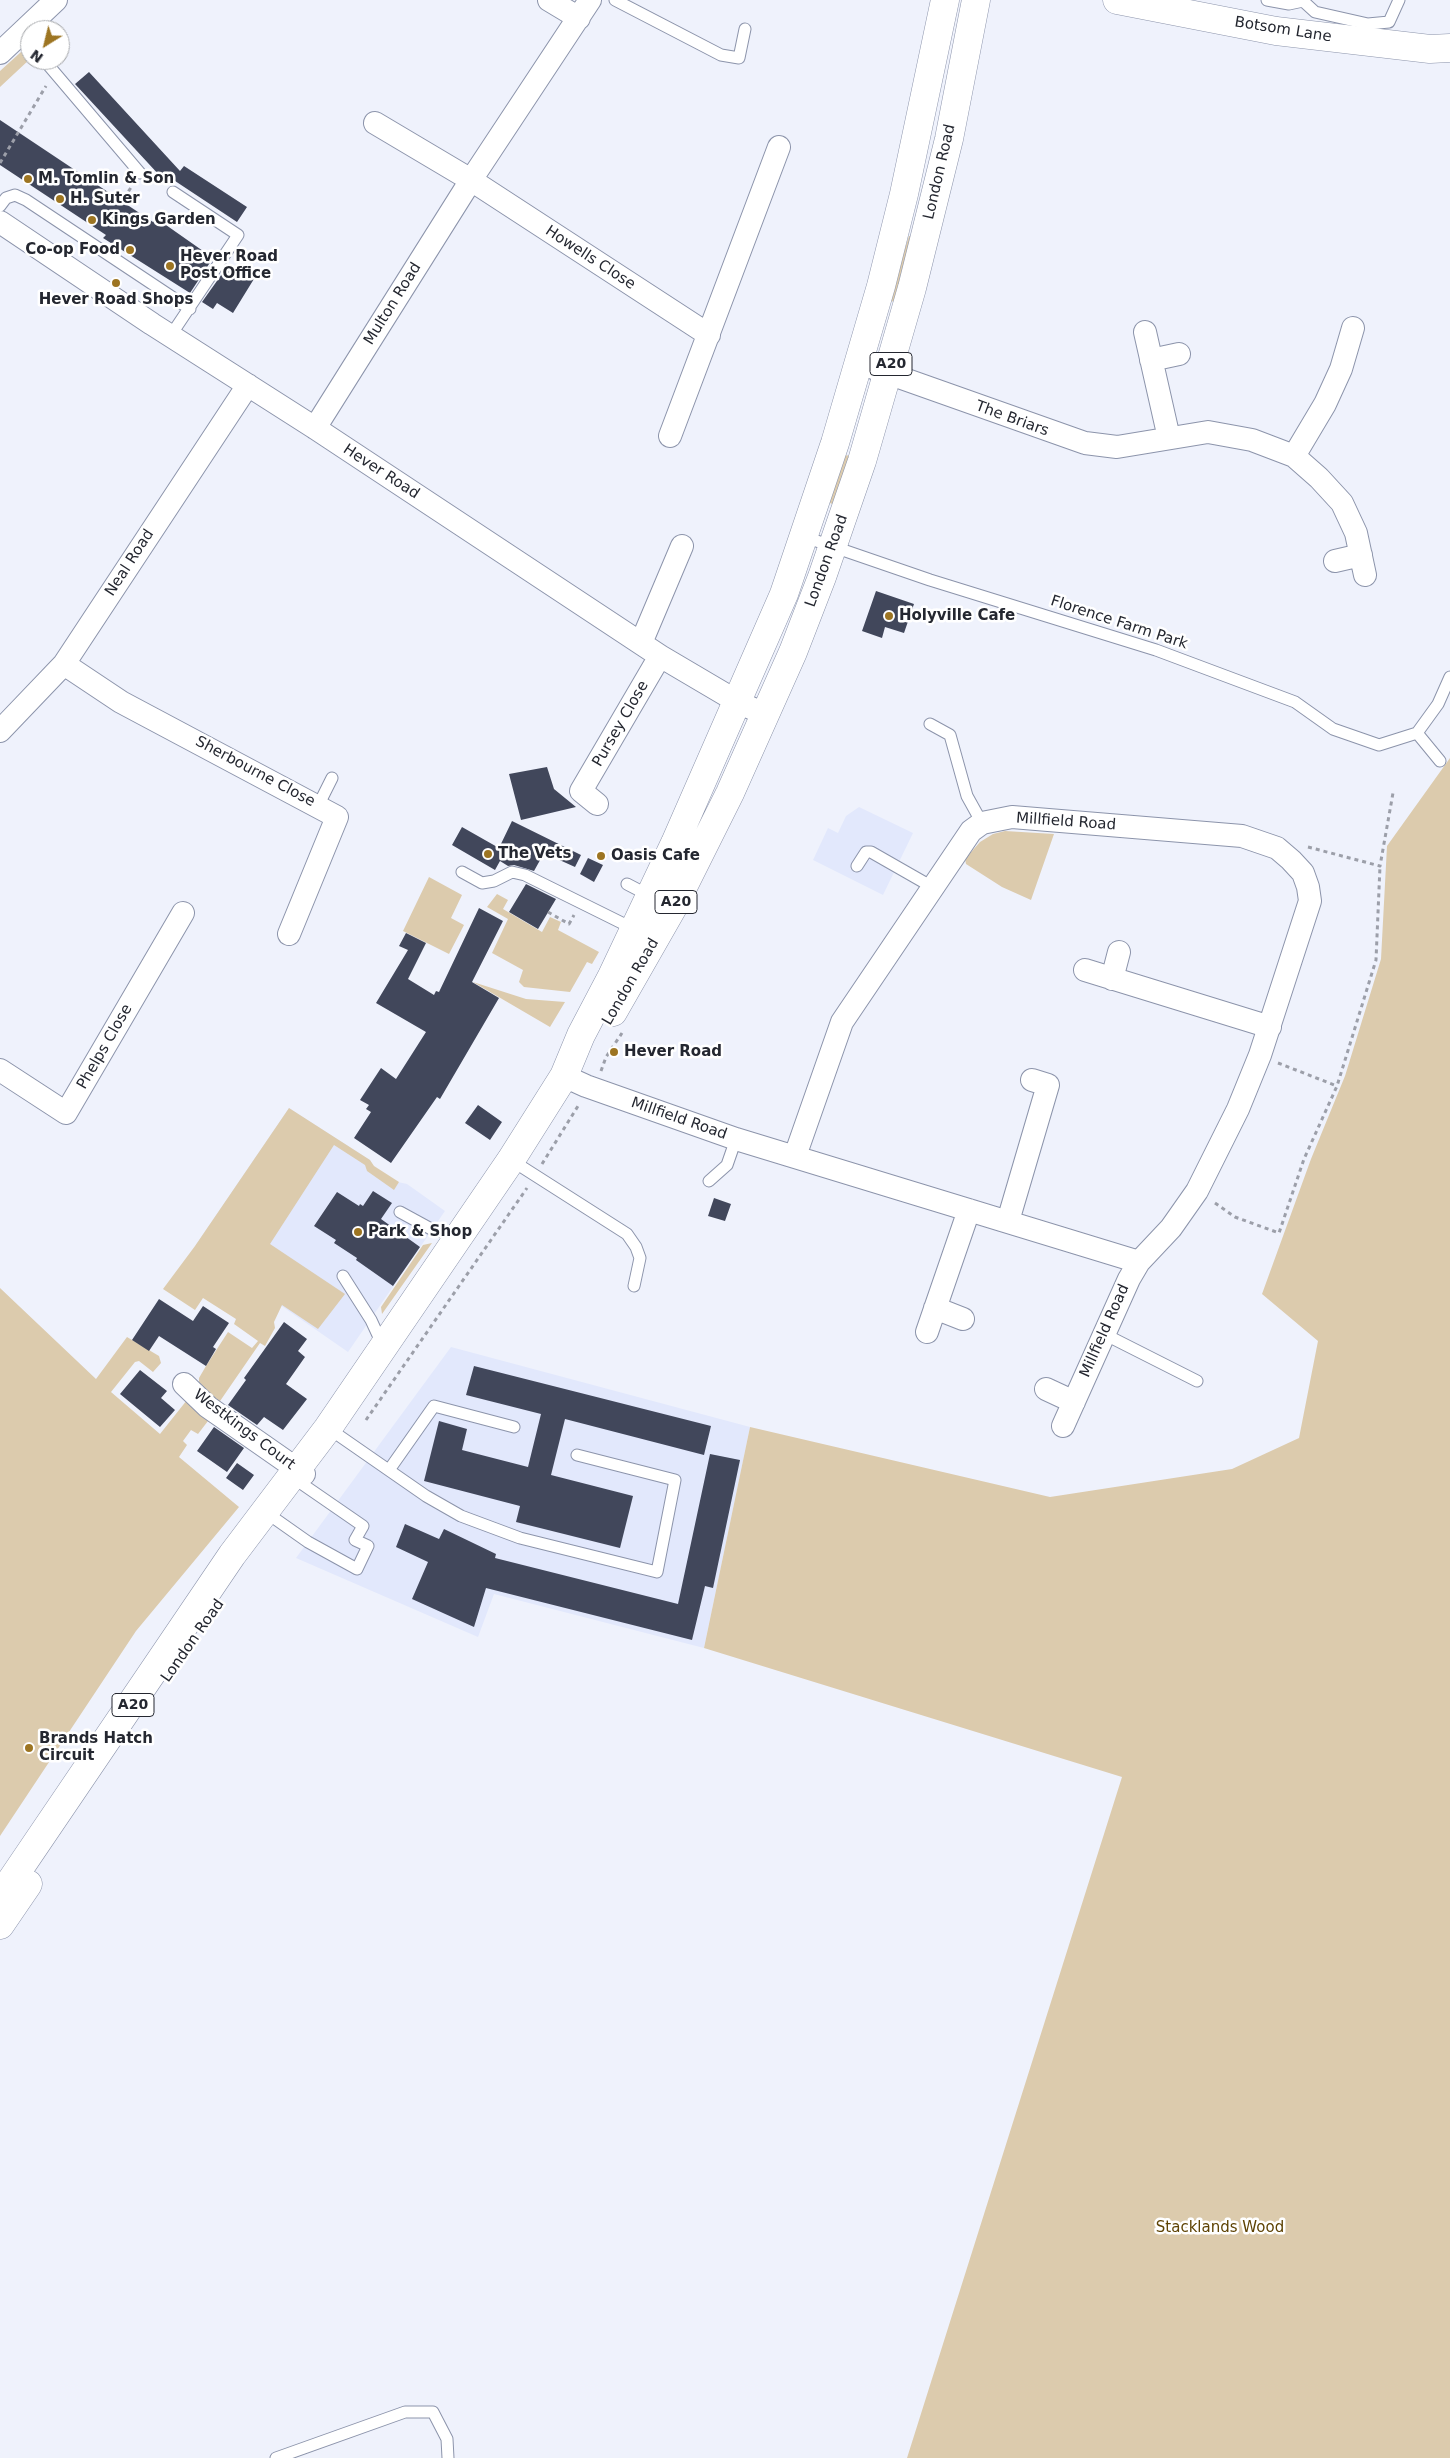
<!DOCTYPE html>
<html>
<head>
<meta charset="utf-8">
<style>
	body { margin:0 }
	#map { position:relative; width:1450px; height:2458px; overflow:hidden; background:#eff2fc; font-family:"DejaVu Sans",sans-serif }
	canvas { display:block }
	.north { position:absolute; left:20px; top:20px; width:50px; height:50px; box-sizing:border-box; background:#fff; border:1px solid #a7a9ac; border-radius:50%; rotate:216deg; font-size:14px; font-weight:700; line-height:20px; text-align:center; color:#242730 }
	.north::after { content:''; display:block; margin:auto; width:18px; height:22px; background:#9d7522; clip-path:polygon(50% 0,100% 100%,50% 72%,0 100%) }
</style>
</head>
<body>
<div id="map">
<canvas width="1450" height="2458"></canvas>
<div class="north">N</div>
</div>
<script>
const c = document.querySelector('canvas').getContext('2d');
c.lineJoin = 'round';
function paint(path, color) {
  c.fillStyle = color;
  c.fill(path, 'evenodd');
}
function shape(rows) {
  const path = new Path2D();
  for (const r of rows) {
    path.moveTo(r[0], r[1]);
    for (let i = 2; i < r.length; i += 2) path.lineTo(r[i], r[i + 1]);
  }
  return path;
}
function stroke(path, color, width, dash) {
  c.strokeStyle = color;
  c.lineWidth = width;
  c.lineCap = dash ? 'butt' : 'round';
  c.setLineDash(dash || []);
  c.stroke(path);
}
function write(font, color, halo, rows, align = 'center') {
  c.font = font + ' "DejaVu Sans",sans-serif';
  c.lineWidth = 5;
  c.setLineDash([]);
  c.textBaseline = 'middle';
  c.strokeStyle = halo;
  c.fillStyle = color;
  for (const [text, x, y, turn = 0] of rows) {
    c.save();
    c.translate(x, y);
    c.rotate((+turn || 0) * Math.PI / 180);
    c.textAlign = isNaN(turn) ? turn : align;
    if (halo) c.strokeText(text, 0, 0);
    c.fillText(text, 0, 0);
    c.restore();
  }
}
paint(shape([
	[859,807,913,833,883,895,813,860,828,828,838,833,846,816],
	[289,1108,370,1160,374,1167,398,1182,407,1184,445,1211,348,1352,195,1246],
	[451,1347,750,1427,704,1648,494,1594,478,1637,296,1558]
]), '#e2e8fc');
paint(shape([
	[21,52,30,59,0,87,0,71],
	[909,236,912,236,899,302,888,301],
	[844,455,852,456,834,505,828,502],
	[1450,758,1450,2458,907,2458,1122,1777,704,1648,750,1427,1050,1497,1232,1469,1299,1438,1318,1341,1262,1294,1311,1159,1345,1076,1381,959,1387,846],
	[1005,831,1054,834,1031,900,1002,887,966,864,965,859,980,842,993,834],
	[429,877,462,895,451,918,464,925,449,954,403,931],
	[497,894,508,900,503,909,542,932,550,917,561,922,558,930,599,952,592,964,587,962,570,992,524,987,519,982,523,970,492,953,508,919,487,907],
	[473,982,526,999,565,1002,550,1027],
	[289,1108,370,1160,374,1166,399,1182,394,1190,367,1171,365,1165,334,1145,270,1244,345,1294,318,1329,282,1305,274,1322,275,1328,265,1346,260,1343,218,1404,199,1382,199,1378,206,1366,228,1332,252,1348,258,1341,234,1324,236,1319,203,1298,195,1310,163,1289,195,1246],
	[432,1243,382,1314,381,1307,423,1245],
	[0,1288,96,1379,127,1337,159,1356,161,1363,153,1372,139,1361,135,1362,111,1392,160,1434,187,1400,217,1423,215,1426,208,1421,198,1434,191,1430,183,1441,187,1445,179,1457,239,1507,136,1631,0,1836]
]), '#dccbad');
paint(shape([
	[89,72,180,171,184,166,247,207,237,222,163,173,160,176,75,84],
	[0,120,153,222,156,218,213,258,190,293,103,238,106,235,0,165],
	[229,264,240,270,243,265,257,274,233,313,217,303,213,309,202,302],
	[876,591,914,604,904,633,885,627,882,638,862,631],
	[547,767,554,789,576,807,521,820,509,774],
	[512,821,581,855,575,867,544,853,534,871,514,865,508,866,500,861,495,870,452,845,462,827,499,848],
	[588,858,603,865,594,882,580,874],
	[526,884,556,899,538,929,509,912],
	[479,908,503,921,472,982,499,998,440,1099,437,1097,391,1163,354,1138,371,1112,366,1109,369,1105,360,1100,381,1068,396,1079,426,1032,376,1003,408,950,399,946,406,933,426,943,408,979,434,995,436,991,439,992],
	[478,1105,502,1122,490,1140,465,1123],
	[373,1191,392,1203,381,1219,420,1247,393,1286,356,1260,357,1258,334,1243,336,1240,314,1226,337,1192,359,1206,360,1204,363,1206],
	[714,1198,731,1204,725,1221,708,1216],
	[159,1299,193,1321,203,1306,229,1323,213,1347,216,1349,206,1366,159,1336,149,1351,132,1340],
	[284,1322,307,1339,298,1351,305,1357,286,1384,307,1399,283,1430,264,1417,257,1425,228,1405,246,1380,244,1378],
	[474,1366,711,1426,704,1455,565,1419,551,1475,633,1496,620,1548,516,1522,520,1506,424,1481,439,1421,467,1429,462,1450,528,1467,541,1414,466,1395],
	[140,1370,167,1391,161,1398,175,1410,160,1427,120,1394],
	[214,1427,244,1448,227,1472,197,1451],
	[710,1454,740,1460,713,1588,705,1586,692,1640,486,1588,474,1627,412,1599,428,1562,396,1547,405,1524,439,1539,444,1529,496,1554,495,1558,678,1604],
	[237,1463,254,1475,243,1490,226,1478]
]), '#41475b');
const service = shape([
	[615,0,721,55,739,58,745,29],
	[1267,0,1289,4,1303,1,1315,12,1368,24,1389,22,1399,0],
	[44,60,140,173],
	[0,206,6,198,15,195,26,200,190,309],
	[171,335,238,235,173,192],
	[805,537,930,580,1156,650,1295,702,1333,729,1379,745,1417,733,1438,704,1450,677],
	[930,724,950,735,967,796,982,823],
	[1417,733,1440,761],
	[318,806,332,778],
	[857,866,866,852,871,852,934,888],
	[462,872,482,883,494,881,512,872,525,875,634,929],
	[627,884,650,896],
	[511,1160,627,1234,636,1247,640,1258,634,1286],
	[709,1181,727,1165,736,1139],
	[400,1212,433,1230,458,1235],
	[343,1276,371,1320,383,1346],
	[1104,1334,1197,1381],
	[328,1428,426,1496,461,1516,520,1538,657,1572,675,1480,577,1455],
	[389,1470,434,1406,514,1427],
	[264,1511,308,1542,357,1569,368,1546,355,1540,363,1526,292,1477],
	[276,2458,405,2412,433,2412,447,2439,448,2458]
]);
const minor = shape([
	[549,0,579,18],
	[0,53,56,0],
	[375,123,471,180,709,335],
	[0,222,152,324,315,428,660,656,738,702,766,715],
	[1145,332,1169,438],
	[1151,360,1179,354],
	[859,363,1085,443,1117,447,1208,432,1252,440,1294,456,1319,478,1342,503,1356,533,1365,575],
	[315,428,471,180,590,0],
	[670,436,779,147],
	[1294,456,1325,404,1341,369,1353,328],
	[1335,561,1361,555],
	[641,643,682,546],
	[64,664,121,702,337,817,289,934],
	[0,731,64,664,248,385],
	[597,804,581,791,660,656],
	[1085,970,1270,1027],
	[1112,979,1119,952],
	[0,1070,66,1113,183,913],
	[564,1076,586,1086,736,1139,1139,1262],
	[795,1156,842,1022,971,831,982,823,1012,817,1242,836,1277,848,1291,860,1303,873,1308,887,1310,901,1260,1055,1238,1109,1197,1191,1171,1228,1139,1262,1129,1279,1063,1426],
	[1008,1221,1048,1085,1032,1080],
	[935,1308,963,1319],
	[927,1332,969,1210],
	[184,1384,208,1407,304,1474],
	[1046,1389,1074,1402]
]);
const tertiary = shape([
	[1117,0,1276,31,1430,49,1450,48]
]);
const primary = shape([
	[613,1012,673,907,730,793,793,652,822,577,862,461,912,288,949,139,976,0],
	[0,1897,232,1555,328,1428,511,1160,564,1076,581,1035,612,976,675,843,784,594,835,443,881,286,904,194,945,0],
	[0,1925,28,1884]
]);
stroke(service, '#8c94ab', 13);
stroke(minor, '#8c94ab', 24);
stroke(tertiary, '#8c94ab', 29);
stroke(primary, '#8c94ab', 29);
stroke(shape([
	[0,163,46,86],
	[124,198,132,186],
	[1308,847,1380,866,1393,793],
	[548,912,569,924,574,915],
	[1278,1063,1337,1086],
	[601,1071,606,1057,622,1033],
	[542,1164,578,1106],
	[1215,1203,1235,1217,1279,1233,1304,1159,1337,1086,1376,960,1380,866],
	[366,1420,527,1188]
]), '#9c9fa9', 3, [4, 4]);
stroke(service, '#fff', 11);
stroke(minor, '#fff', 22);
stroke(tertiary, '#fff', 28);
stroke(primary, '#fff', 28);
for (const [x, y, r, color] of [
	[28,179,5,"#9d7522"],
	[60,199,5,"#9d7522"],
	[92,220,5,"#9d7522"],
	[130,250,5,"#9d7522"],
	[170,266,5,"#9d7522"],
	[116,283,5,"#9d7522"],
	[889,616,5,"#9d7522"],
	[488,854,5,"#9d7522"],
	[601,856,5,"#9d7522"],
	[614,1052,5,"#9d7522"],
	[358,1232,5,"#9d7522"],
	[29,1748,5,"#9d7522"]
]) {
  const dot = new Path2D();
  dot.arc(x, y, r, 0, 2 * Math.PI);
  c.fillStyle = color;
  c.fill(dot);
  stroke(dot, '#fff', 2);
}
for (const [x, y, w] of [
	[891,364,42],
	[676,902,42],
	[133,1705,42]
]) {
  const box = new Path2D();
  box.roundRect(x - w / 2, y - 11.5, w, 23, 4);
  c.fillStyle = '#fff';
  c.fill(box);
  stroke(box, '#242730', 1);
}
write('bold 14px', '#242730', null, [
	["A20",891,364],
	["A20",676,902],
	["A20",133,1705]
]);
write('15px', '#242730', '#fff', [
	["Botsom Lane",1283,30,9],
	["London Road",940,172,-77],
	["Howells Close",590,258,33],
	["Multon Road",393,304,-58],
	["The Briars",1012,419,20],
	["Hever Road",381,472,33],
	["London Road",827,561,-70],
	["Neal Road",130,563,-57],
	["Florence Farm Park",1119,623,18],
	["Pursey Close",621,724,-60],
	["Sherbourne Close",255,772,28],
	["Millfield Road",1066,822,4],
	["London Road",631,982,-60],
	["Phelps Close",105,1047,-60],
	["Millfield Road",679,1119,19],
	["Millfield Road",1105,1331,-66],
	["Westkings Court",244,1430,37],
	["London Road",193,1641,-55]
]);
write('bold 15px', '#242730', '#fff', [
	["M. Tomlin & Son",38,179],
	["H. Suter",70,199],
	["Kings Garden",102,220],
	["Co-op Food",120,250,"right"],
	["Hever Road",180,257],
	["Post Office",180,274],
	["Hever Road Shops",116,300,"center"],
	["Holyville Cafe",899,616],
	["The Vets",498,854],
	["Oasis Cafe",611,856],
	["Hever Road",624,1052],
	["Park & Shop",368,1232],
	["Brands Hatch",39,1739],
	["Circuit",39,1756]
], 'left');
write('15px', '#5e4304', '#fff', [
	["Stacklands Wood",1220,2228]
]);
</script>
</body>
</html>
